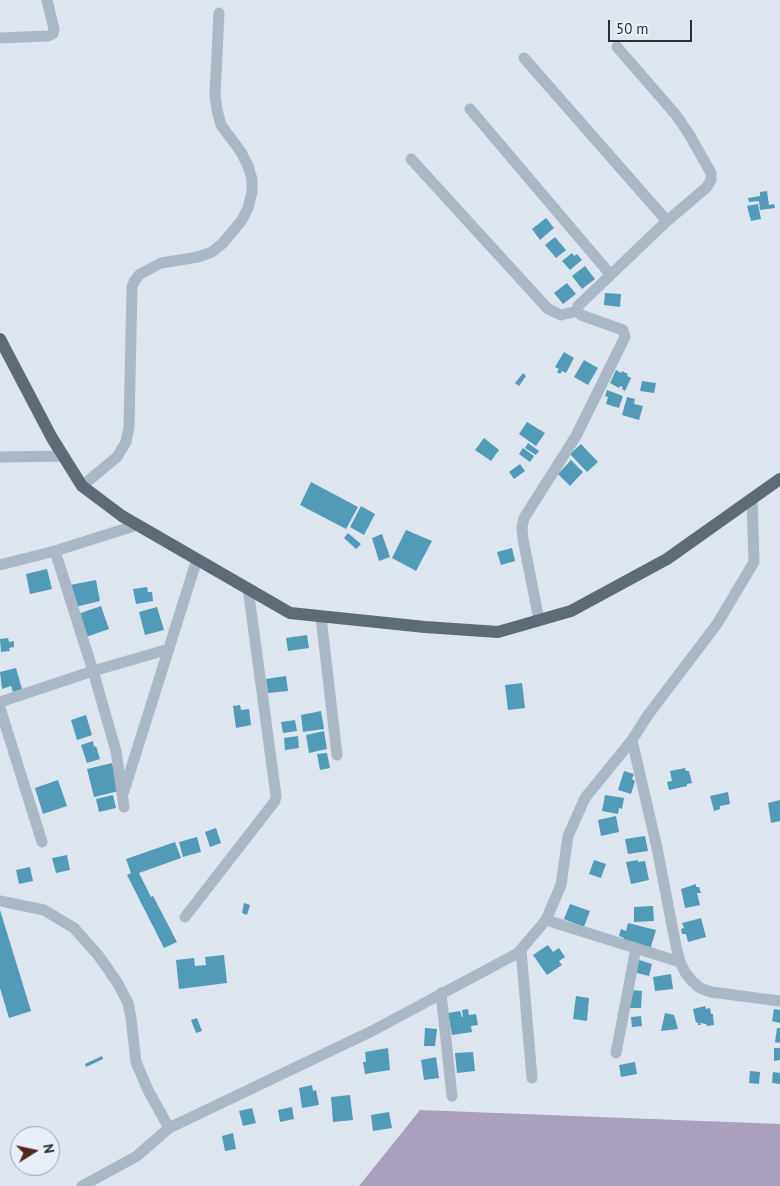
<!DOCTYPE html>
<html>
<head>
<meta charset="utf-8">
<style>
	body { margin:0 }
	#map { position:relative; width:780px; height:1186px; overflow:hidden; background:#dde5ef; font-family:"PT Sans",sans-serif }
	canvas { display:block }
	.north { position:absolute; left:10px; top:1126px; width:50px; height:50px; box-sizing:border-box; background:#e9eff8; border:1px solid #9ca3aa; border-radius:50%; rotate:80deg; font-size:14px; font-weight:700; line-height:20px; text-align:center; color:#293035 }
	.north::after { content:''; display:block; margin:auto; width:18px; height:22px; background:#522823; clip-path:polygon(50% 0,100% 100%,50% 72%,0 100%) }
	.scale { position:absolute; left:608px; top:20px; width:84px; height:22px; box-sizing:border-box; border:2px solid #293035; border-top:0; padding-left:6px; font-size:15px; line-height:18px; white-space:nowrap; color:#293035; -webkit-text-stroke:4px #e9eff8; paint-order:stroke }
</style>
</head>
<body>
<div id="map">
<canvas width="780" height="1186"></canvas>
<div class="north">N</div>
<div class="scale">50 m</div>
</div>
<script>
const c = document.querySelector('canvas').getContext('2d');
c.lineJoin = 'round';
function paint(path, color) {
  c.fillStyle = color;
  c.fill(path, 'evenodd');
}
function shape(rows) {
  const path = new Path2D();
  for (const r of rows) {
    path.moveTo(r[0], r[1]);
    for (let i = 2; i < r.length; i += 2) path.lineTo(r[i], r[i + 1]);
  }
  return path;
}
function stroke(path, color, width, dash) {
  c.strokeStyle = color;
  c.lineWidth = width;
  c.lineCap = dash ? 'butt' : 'round';
  c.setLineDash(dash || []);
  c.stroke(path);
}
paint(shape([
	[420,1110,780,1124,780,1186,359,1186]
]), '#aa9fbd');
paint(shape([
	[767,191,769,205,774,204,775,208,760,210,759,201,749,202,748,198,760,196,760,192],
	[758,204,761,219,751,221,747,206],
	[546,218,554,228,540,240,532,229],
	[555,237,566,250,556,258,545,245],
	[572,253,574,256,577,254,582,260,570,270,562,261],
	[585,266,595,279,582,289,572,276],
	[567,283,576,294,563,304,554,293],
	[605,293,621,294,620,307,604,305],
	[564,352,574,358,566,373,562,371,560,374,557,372,559,369,555,367],
	[584,360,598,368,588,385,574,377],
	[616,370,621,373,622,371,628,374,627,376,631,378,625,391,622,389,623,387,620,386,619,388,610,383],
	[523,373,526,376,519,386,515,383],
	[642,381,656,383,654,393,640,391],
	[607,390,623,396,619,408,606,404,608,397,605,396],
	[627,397,635,399,634,404,643,406,639,420,622,415],
	[527,422,545,433,536,446,519,434],
	[484,438,499,450,491,461,475,450],
	[528,443,539,451,536,455,525,448],
	[581,444,598,462,587,472,570,454],
	[523,448,534,456,530,462,519,454],
	[571,460,583,472,570,486,558,474],
	[520,464,525,471,514,479,509,472],
	[311,482,358,507,346,529,300,505],
	[361,506,375,514,364,535,350,527],
	[406,530,432,541,416,571,392,558],
	[348,533,361,544,356,549,344,538],
	[382,534,390,557,379,561,372,538],
	[512,548,515,561,501,565,497,552],
	[47,569,52,589,30,594,26,574],
	[96,580,100,601,75,607,70,585],
	[147,587,148,592,152,592,153,601,136,604,133,589],
	[101,606,109,629,86,637,78,614],
	[157,607,164,630,145,635,139,612],
	[307,635,309,648,288,651,286,638],
	[8,638,9,642,14,641,14,647,9,648,10,651,1,652,0,639],
	[16,668,22,689,13,692,11,686,2,689,0,672],
	[286,676,288,691,268,693,266,679],
	[522,683,525,708,508,710,505,685],
	[240,705,241,710,249,709,251,725,236,728,233,706],
	[321,711,324,729,303,732,301,715],
	[86,715,92,735,77,740,71,720],
	[295,720,297,731,283,733,281,722],
	[324,731,327,749,309,753,306,735],
	[298,736,299,748,285,750,284,738],
	[93,741,94,747,96,746,100,759,87,763,81,745],
	[327,753,330,768,320,770,317,754],
	[112,763,119,791,94,797,87,769],
	[685,768,686,771,689,771,692,783,687,784,687,786,669,790,667,782,672,781,670,771],
	[624,771,634,774,632,779,635,781,631,794,618,790],
	[58,780,67,806,43,814,35,788],
	[728,792,730,804,720,806,720,809,714,811,710,796],
	[113,795,116,808,99,812,96,799],
	[605,795,624,798,622,809,619,808,618,814,602,811],
	[780,800,780,821,771,823,768,803],
	[616,816,619,832,601,836,598,820],
	[216,828,221,843,210,847,205,832],
	[645,836,648,851,628,854,625,839],
	[197,837,201,852,183,857,179,842],
	[175,842,181,858,139,873,151,897,153,896,177,942,164,948,127,875,131,873,126,859],
	[67,855,70,870,56,873,52,858],
	[594,860,606,864,601,878,589,874],
	[638,860,638,862,645,861,649,880,631,884,626,862],
	[30,867,33,881,19,884,16,870],
	[696,884,696,887,699,887,701,893,697,893,700,905,685,908,681,889],
	[244,903,250,905,247,915,242,913],
	[570,904,590,911,584,927,564,919],
	[653,906,654,921,634,922,634,907],
	[0,910,31,1011,9,1018,0,988],
	[701,918,706,937,688,942,686,934,682,934,681,929,684,928,682,923],
	[628,923,656,930,650,950,622,942,624,938,619,936,621,929,626,931],
	[548,945,553,952,559,948,565,957,559,961,562,965,547,975,533,955],
	[224,955,227,983,179,989,176,960,194,958,195,966,206,965,205,957],
	[636,959,652,964,649,976,633,972],
	[671,974,673,989,655,991,653,977],
	[631,990,642,991,641,1008,630,1008],
	[576,996,589,998,587,1021,573,1019],
	[705,1006,706,1009,710,1008,711,1014,713,1014,714,1025,707,1026,706,1024,700,1023,701,1025,698,1025,698,1022,696,1023,693,1009],
	[468,1009,469,1015,476,1014,478,1025,471,1026,472,1032,452,1035,448,1013,460,1011,462,1017,463,1017,462,1010],
	[774,1009,780,1010,780,1023,772,1021],
	[665,1013,674,1015,678,1029,661,1031],
	[641,1016,642,1026,632,1027,631,1017],
	[197,1018,202,1031,196,1033,191,1020],
	[425,1028,437,1029,435,1046,424,1046],
	[777,1028,780,1028,780,1043,775,1042],
	[388,1048,390,1070,365,1074,363,1062,366,1062,365,1052],
	[774,1048,780,1048,780,1060,774,1061],
	[473,1052,475,1071,457,1073,455,1053],
	[102,1056,103,1059,86,1067,85,1064],
	[436,1057,439,1078,424,1080,421,1060],
	[635,1062,637,1074,621,1077,619,1065],
	[750,1071,760,1072,759,1084,749,1083],
	[773,1072,780,1073,780,1084,772,1083],
	[312,1085,313,1091,316,1090,319,1105,302,1108,299,1088],
	[350,1095,353,1120,333,1122,331,1097],
	[292,1107,294,1119,280,1122,278,1110],
	[252,1108,256,1123,243,1126,239,1111],
	[389,1112,392,1128,373,1131,371,1115],
	[233,1133,236,1149,225,1151,222,1136]
]), '#519bb9');
stroke(shape([
	[0,38,48,36,53,34,54,29,47,0],
	[524,58,667,221],
	[470,109,610,274],
	[411,159,548,309,561,315,577,311],
	[0,457,64,456],
	[82,486,117,457,126,442,129,427,132,287,135,280,140,274,161,263,198,257,212,252,223,243,242,220,248,208,252,192,252,179,248,166,241,152,221,125,217,110,215,95,219,13],
	[55,551,93,671,116,751,124,807],
	[0,565,55,551,137,525],
	[321,617,337,755],
	[539,620,523,539,522,527,524,518,576,436,625,337,623,330,581,315,577,311,578,306,667,221,707,187,711,180,711,173,689,134,676,115,617,47],
	[0,702,93,671,169,649],
	[0,708,42,842],
	[632,740,657,848,676,946,680,962,685,972,692,981,700,988,711,992,780,1001],
	[124,791,197,559],
	[0,901,44,910,74,928,98,955,117,982,128,1003,131,1018,136,1062,148,1090,169,1128],
	[185,917,275,801,276,796,248,588],
	[546,920,680,962],
	[521,950,532,1078],
	[441,993,452,1096],
	[616,1053,636,948],
	[82,1186,137,1156,169,1128,372,1031,518,953,546,920,561,885,568,836,585,798,632,740,648,715,717,624,754,562,752,498]
]), '#aab8c6', 11);
stroke(shape([
	[0,339,52,438,82,486,122,516,290,613,425,627,498,632,571,611,667,559,780,479]
]), '#5c6b75', 12);
</script>
</body>
</html>
